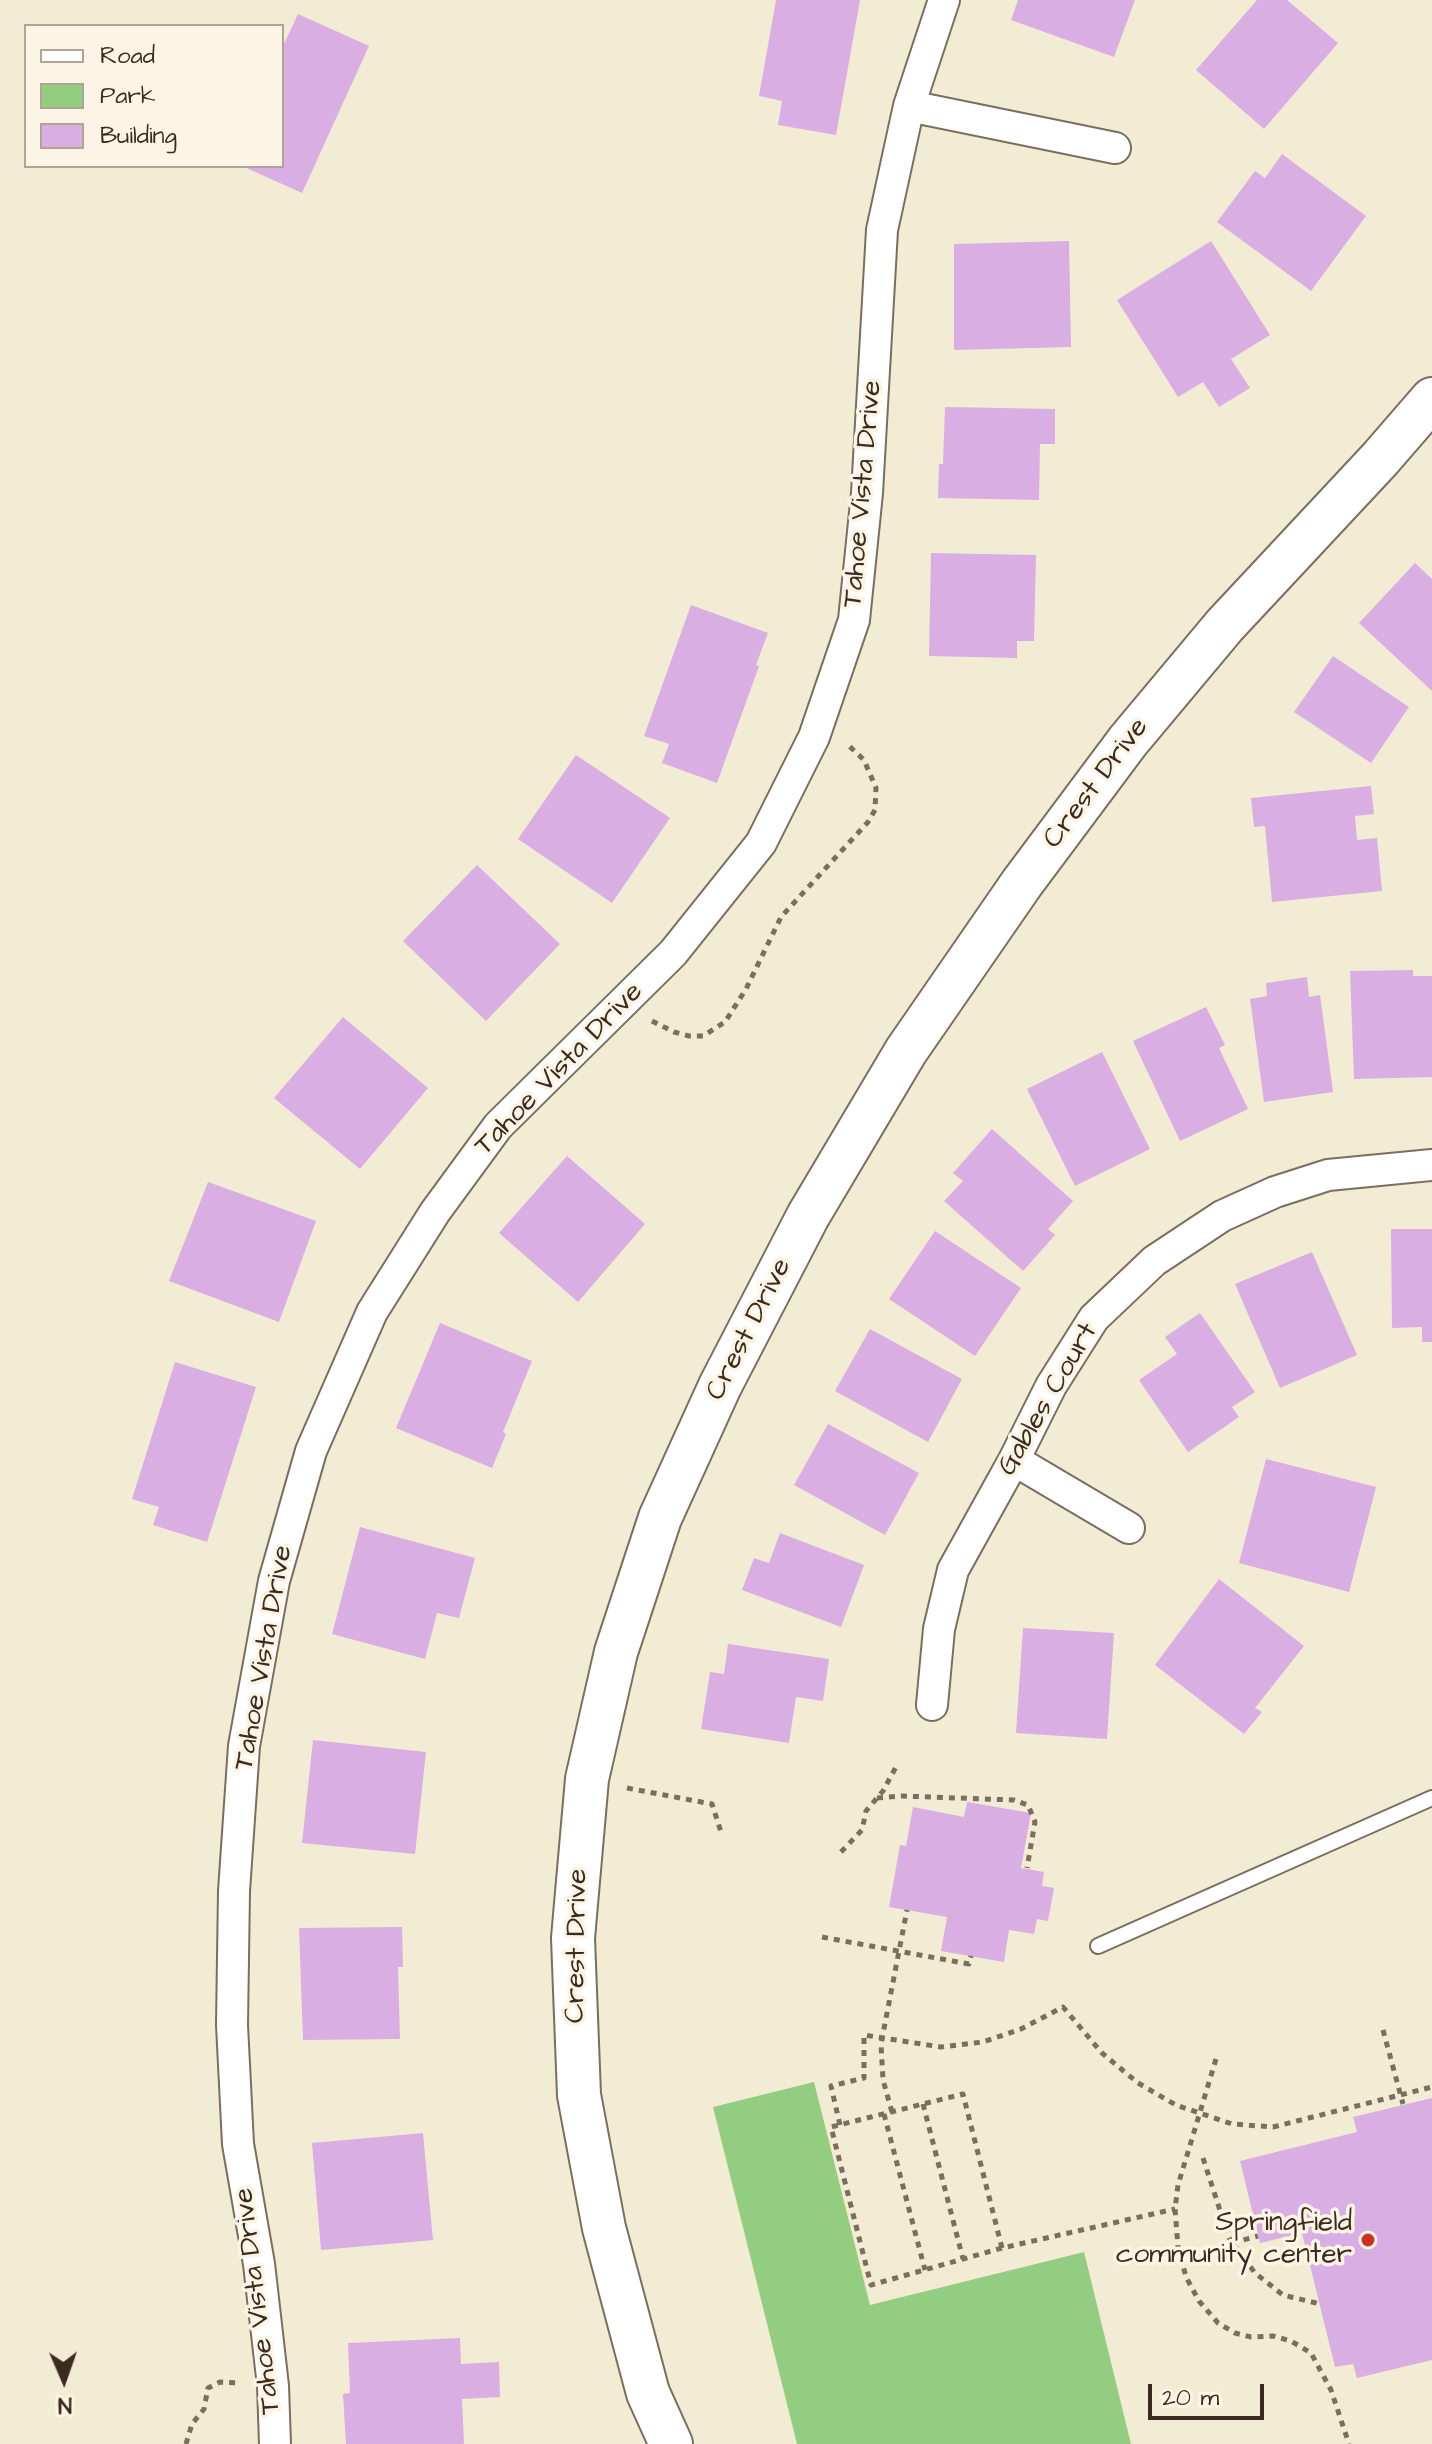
<!DOCTYPE html>
<html>
<head>
<meta charset="utf-8">
<style>
	body { margin:0 }
	#map { position:relative; width:1432px; height:2444px; overflow:hidden; background:#f3ecd4; font-family:"Architects Daughter",sans-serif }
	canvas { display:block }
	.legend { position:absolute; left:24px; top:24px; width:260px; height:144px; box-sizing:border-box; background:#fcf5e5; border:2px solid #afa495; margin:0; padding:10px 14px; list-style:none; font-size:24px; color:#3b2a1e }
	.legend li { display:flex; align-items:center; gap:16px; height:40px }
	.legend b { width:40px; border:2px solid #afa495 }
	.north { position:absolute; left:24px; top:2340px; width:80px; height:80px; -webkit-text-stroke:6px #fcf5e5; paint-order:stroke; rotate:178deg; font-size:22px; font-weight:700; line-height:32px; text-align:center; color:#3b2a1e }
	.north::after { content:''; display:block; margin:auto; width:28px; height:36px; background:#3b2a1e; clip-path:polygon(50% 0,100% 100%,50% 72%,0 100%) }
	.scale { position:absolute; left:1148px; top:2384px; width:116px; height:36px; box-sizing:border-box; border:4px solid #3b2a1e; border-top:0; padding-left:10px; font-size:24px; line-height:28px; white-space:nowrap; color:#3b2a1e; -webkit-text-stroke:6px #fcf5e5; paint-order:stroke }
</style>
</head>
<body>
<div id="map">
<canvas width="1432" height="2444"></canvas>
<ul class="legend">
<li><b style="height:10px;background:#fff"></b>Road</li>
<li><b style="height:22px;background:#93cd81"></b>Park</li>
<li><b style="height:22px;background:#d9aee3"></b>Building</li>
</ul>
<div class="north">N</div>
<div class="scale">20 m</div>
</div>
<script>
const c = document.querySelector('canvas').getContext('2d');
c.lineJoin = 'round';
function paint(path, color) {
  c.fillStyle = color;
  c.fill(path, 'evenodd');
}
function shape(rows) {
  const path = new Path2D();
  for (const r of rows) {
    path.moveTo(r[0], r[1]);
    for (let i = 2; i < r.length; i += 2) path.lineTo(r[i], r[i + 1]);
  }
  return path;
}
function stroke(path, color, width, dash) {
  c.strokeStyle = color;
  c.lineWidth = width;
  c.lineCap = dash ? 'butt' : 'round';
  c.setLineDash(dash || []);
  c.stroke(path);
}
function write(font, color, halo, rows, align = 'center') {
  c.font = font + ' "Architects Daughter",sans-serif';
  c.lineWidth = 7;
  c.setLineDash([]);
  c.textBaseline = 'middle';
  c.strokeStyle = halo;
  c.fillStyle = color;
  for (const [text, x, y, turn = 0] of rows) {
    c.save();
    c.translate(x, y);
    c.rotate((+turn || 0) * Math.PI / 180);
    c.textAlign = isNaN(turn) ? turn : align;
    if (halo) c.strokeText(text, 0, 0);
    c.fillText(text, 0, 0);
    c.restore();
  }
}
paint(shape([
	[814,2082,870,2305,1084,2252,1131,2444,797,2444,713,2107]
]), '#93cd81');
paint(shape([
	[776,0,860,0,836,135,778,125,782,101,759,96],
	[1018,0,1135,0,1114,57,1011,20],
	[1257,0,1287,0,1338,43,1264,129,1196,70],
	[298,14,369,46,302,193,242,166,282,166,282,48],
	[1282,154,1366,216,1311,291,1217,222,1255,171,1265,178],
	[1069,241,1071,347,954,350,954,244],
	[1211,241,1270,335,1231,359,1250,388,1219,407,1203,382,1178,397,1117,300],
	[945,407,1055,409,1055,444,1040,444,1039,500,938,498,939,464,943,464],
	[931,553,1036,555,1034,641,1017,641,1017,658,929,656],
	[1415,563,1432,579,1432,691,1359,623],
	[691,605,768,633,756,665,759,666,717,783,662,763,669,744,644,736],
	[1333,656,1409,707,1371,763,1294,712],
	[576,755,670,818,612,903,518,839],
	[1371,786,1374,814,1355,816,1357,840,1377,838,1382,891,1272,902,1265,826,1254,827,1251,798],
	[477,865,560,944,486,1021,403,941],
	[1413,970,1413,976,1432,976,1432,1077,1354,1079,1350,971],
	[1307,977,1309,997,1320,995,1333,1092,1264,1102,1250,999,1267,996,1266,983],
	[1206,1007,1225,1045,1219,1048,1248,1109,1180,1141,1133,1041],
	[343,1017,428,1088,360,1169,274,1098],
	[1102,1052,1150,1149,1075,1186,1027,1089],
	[992,1129,1073,1201,1048,1229,1055,1235,1023,1271,944,1201,963,1181,953,1173],
	[567,1156,645,1224,578,1302,499,1233],
	[208,1182,316,1221,279,1322,169,1281],
	[1391,1229,1432,1229,1432,1342,1422,1342,1422,1327,1392,1328],
	[935,1231,1021,1288,975,1356,889,1299],
	[1312,1252,1357,1355,1280,1388,1235,1284],
	[1200,1313,1255,1392,1232,1407,1239,1417,1188,1452,1139,1380,1177,1354,1165,1337],
	[440,1323,532,1361,503,1432,506,1434,492,1468,396,1428],
	[870,1329,962,1379,928,1442,835,1391],
	[175,1362,256,1387,207,1542,153,1525,159,1507,132,1499],
	[828,1424,919,1473,885,1535,794,1485],
	[1266,1459,1376,1487,1349,1592,1239,1563],
	[360,1527,475,1558,459,1618,437,1613,425,1659,332,1634],
	[780,1533,864,1565,841,1627,742,1590,754,1558,769,1563],
	[1219,1579,1304,1646,1255,1708,1262,1712,1244,1734,1155,1665],
	[1023,1628,1114,1633,1107,1739,1016,1733],
	[728,1644,829,1659,823,1701,796,1697,789,1743,701,1729,710,1672,724,1674],
	[313,1740,426,1752,415,1854,302,1843],
	[967,1802,1031,1813,1021,1868,1044,1872,1042,1886,1054,1888,1048,1921,1037,1919,1034,1934,1009,1930,1004,1962,941,1951,947,1917,889,1907,900,1845,906,1846,913,1807,964,1817],
	[402,1927,403,1967,398,1967,400,2039,303,2040,299,1928],
	[1432,2098,1432,2360,1357,2378,1353,2364,1335,2367,1302,2233,1260,2243,1240,2161,1357,2132,1353,2117],
	[423,2133,433,2240,321,2250,312,2143],
	[460,2338,461,2364,499,2362,500,2397,462,2399,464,2444,346,2444,343,2394,350,2393,348,2343]
]), '#d9aee3');
const lane = shape([
	[1098,1946,1432,1798]
]);
const street = shape([
	[909,106,1115,148],
	[1014,1460,1129,1528],
	[932,1705,939,1629,953,1570,1014,1460,1051,1386,1094,1318,1154,1261,1222,1216,1275,1192,1328,1175,1432,1165],
	[275,2444,273,2386,259,2264,238,2144,232,2025,234,1891,244,1746,274,1581,311,1451,372,1312,435,1212,498,1126,673,953,761,843,814,737,854,620,867,493,882,230,909,106,944,0]
]);
const secondary = shape([
	[671,2444,648,2393,604,2228,579,2095,573,1938,587,1779,616,1652,660,1518,720,1386,808,1216,906,1051,1022,883,1128,741,1225,625,1380,459,1432,399]
]);
stroke(lane, '#7b6e5e', 18);
stroke(street, '#7b6e5e', 34);
stroke(secondary, '#7b6e5e', 46);
stroke(shape([
	[652,1021,674,1032,689,1036,703,1036,725,1022,746,989,781,917,868,822,875,810,876,788,864,760,847,744],
	[627,1788,712,1804,722,1835],
	[877,1798,902,1796,1014,1800,1028,1805,1035,1822,1027,1868],
	[841,1852,862,1830,866,1811,883,1791,897,1765],
	[822,1937,969,1964,971,1956],
	[1383,2030,1403,2104],
	[1216,2059,1178,2185,1175,2209,1178,2247,1186,2277,1199,2301,1218,2323,1235,2333,1251,2337,1273,2336,1291,2341,1311,2353,1331,2390,1349,2444],
	[923,2104,963,2259],
	[892,2112,883,2080,881,2044,907,1910],
	[884,2114,925,2270],
	[840,2125,831,2086,864,2078,864,2035,941,2047,983,2042,1021,2029,1063,2007,1102,2053,1138,2083,1176,2105,1232,2124,1273,2127,1432,2087],
	[1203,2158,1229,2238,1255,2273,1283,2295,1320,2304],
	[1232,2243,1258,2236],
	[1002,2248,963,2094,831,2127,871,2285,1002,2248,1175,2209],
	[186,2444,192,2424,204,2409,208,2388,220,2382,241,2383]
]), '#7b6e5e', 5, [6, 6]);
stroke(lane, '#fff', 14);
stroke(street, '#fff', 30);
stroke(secondary, '#fff', 42);
for (const [x, y, r, color] of [
	[1368,2240,8,"#c8321e"]
]) {
  const dot = new Path2D();
  dot.arc(x, y, r, 0, 2 * Math.PI);
  c.fillStyle = color;
  c.fill(dot);
  stroke(dot, '#fcf5e5', 3);
}
write('28px', '#3b2a1e', '#fcf5e5', [
	["Tahoe Vista Drive",864,494,-85],
	["Crest Drive",1097,784,-53],
	["Tahoe Vista Drive",560,1070,-46],
	["Crest Drive",750,1330,-63],
	["Gables Court",1049,1400,-60],
	["Tahoe Vista Drive",265,1658,-80],
	["Crest Drive",578,1946,-89],
	["Tahoe Vista Drive",259,2301,-97]
]);
write('28px', '#3b2a1e', '#fcf5e5', [
	["Springfield",1352,2224],
	["community center",1352,2256]
], 'right');
</script>
</body>
</html>
